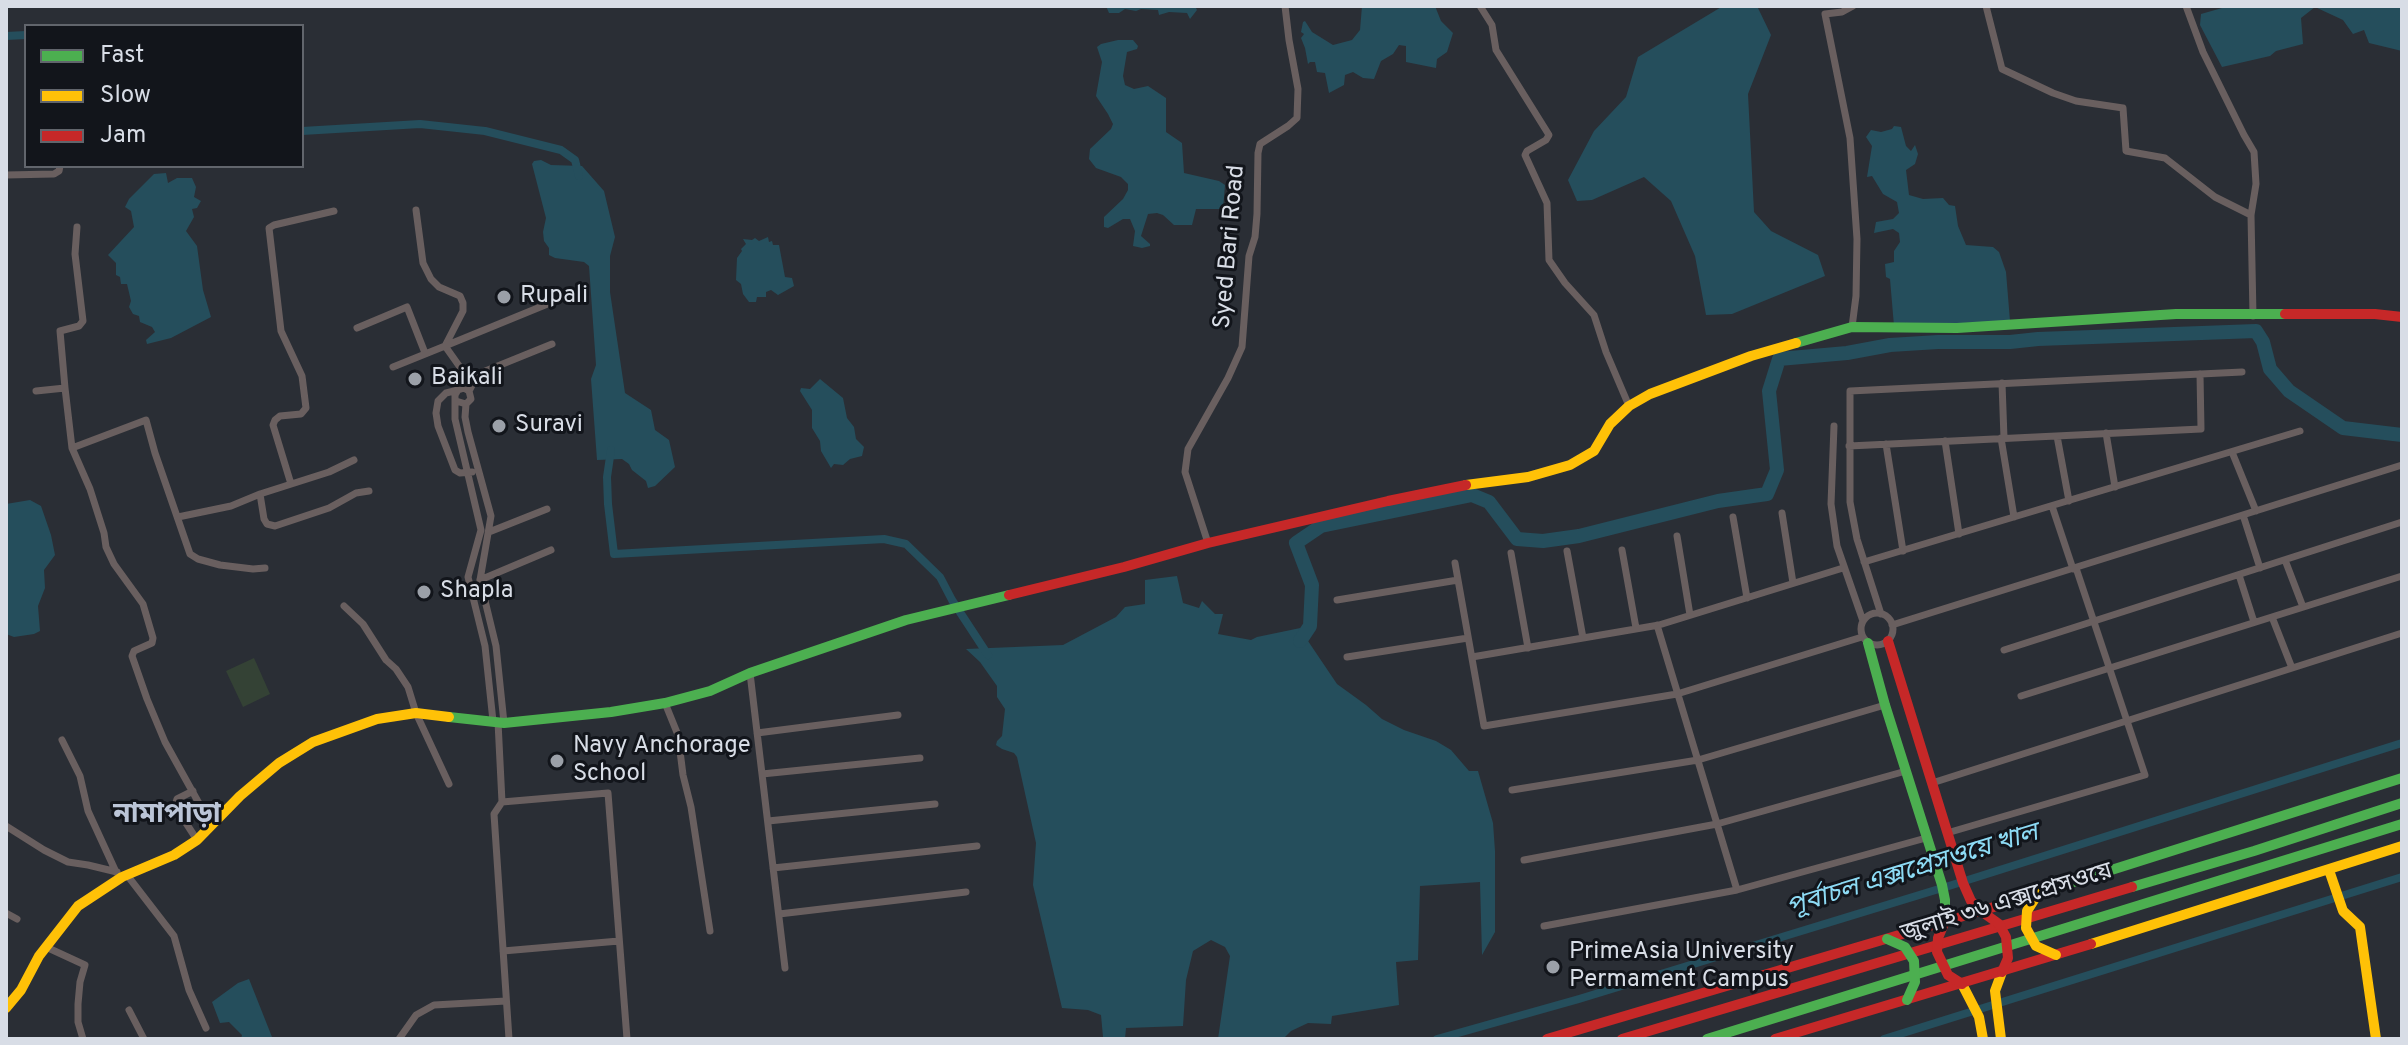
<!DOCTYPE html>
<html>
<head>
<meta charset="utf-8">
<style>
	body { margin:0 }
	#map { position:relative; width:2408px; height:1045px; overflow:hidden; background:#2a2e35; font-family:Overpass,sans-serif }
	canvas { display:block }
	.frame { position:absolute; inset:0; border:8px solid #d8dde6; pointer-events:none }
	.legend { position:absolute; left:24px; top:24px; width:280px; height:144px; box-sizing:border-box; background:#12151b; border:2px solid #61656c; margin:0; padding:10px 14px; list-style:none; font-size:24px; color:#d8dde6 }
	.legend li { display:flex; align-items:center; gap:16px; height:40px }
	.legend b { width:40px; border:2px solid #61656c }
</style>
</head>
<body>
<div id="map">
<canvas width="2408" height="1045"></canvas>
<div class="frame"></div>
<ul class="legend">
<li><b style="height:10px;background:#4caf50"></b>Fast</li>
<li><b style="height:10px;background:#ffc107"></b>Slow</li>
<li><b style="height:10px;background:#c62828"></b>Jam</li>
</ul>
</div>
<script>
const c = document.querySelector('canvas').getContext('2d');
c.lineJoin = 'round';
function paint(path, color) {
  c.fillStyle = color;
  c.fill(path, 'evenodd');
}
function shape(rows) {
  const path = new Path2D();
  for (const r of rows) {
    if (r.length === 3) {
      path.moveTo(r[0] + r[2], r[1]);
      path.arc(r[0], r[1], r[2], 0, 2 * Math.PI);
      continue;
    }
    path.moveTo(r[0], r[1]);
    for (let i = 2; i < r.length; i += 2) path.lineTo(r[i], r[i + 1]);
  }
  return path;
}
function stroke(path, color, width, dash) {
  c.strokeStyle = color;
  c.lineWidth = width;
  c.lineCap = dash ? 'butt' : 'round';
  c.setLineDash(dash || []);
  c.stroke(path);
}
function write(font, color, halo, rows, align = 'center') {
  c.font = font + ' Overpass,"Noto Sans Bengali",sans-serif';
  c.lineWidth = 6;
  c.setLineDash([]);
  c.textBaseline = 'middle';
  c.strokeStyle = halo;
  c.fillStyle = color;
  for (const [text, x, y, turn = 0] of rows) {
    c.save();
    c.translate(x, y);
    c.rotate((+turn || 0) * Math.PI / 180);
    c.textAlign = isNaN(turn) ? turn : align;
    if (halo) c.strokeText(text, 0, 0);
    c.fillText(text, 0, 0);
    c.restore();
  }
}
paint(shape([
	[254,658,270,694,243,707,226,671]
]), '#344235');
paint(shape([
	[1106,6,1195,6,1197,10,1190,19,1187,13,1169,12,1159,15,1158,10,1141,9,1136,11,1125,9,1119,13,1109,13],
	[1362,6,1435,6,1441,21,1453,33,1447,52,1437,59,1436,68,1406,62,1406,46,1399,45,1393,54,1381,61,1374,79,1363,78,1353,72,1345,75,1344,85,1329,93,1325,73,1317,72,1315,62,1310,62,1308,64,1305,48,1301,38,1304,34,1301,32,1303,22,1305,21,1312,32,1333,45,1352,40,1360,30],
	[1723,6,1757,6,1771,35,1748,94,1754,212,1771,231,1818,255,1825,276,1732,314,1706,315,1695,256,1671,201,1644,177,1592,200,1577,201,1568,180,1594,131,1626,97,1638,57],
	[2229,6,2402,6,2402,51,2369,43,2364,30,2353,34,2343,20,2315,7,2301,18,2303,44,2276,51,2270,56,2222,67,2200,25,2201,14],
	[1118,40,1133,40,1138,46,1137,49,1127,52,1123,76,1125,85,1134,89,1148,86,1166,98,1166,132,1182,143,1184,173,1219,181,1225,185,1223,209,1196,209,1192,225,1174,225,1163,215,1157,213,1148,214,1141,236,1150,244,1150,246,1142,248,1133,246,1135,231,1130,219,1123,219,1108,228,1104,227,1104,217,1123,199,1128,190,1128,184,1121,177,1096,168,1089,159,1090,149,1111,129,1113,124,1108,114,1096,96,1102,62,1097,47,1101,44],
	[1894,126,1901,127,1906,146,1911,151,1915,145,1918,154,1915,164,1906,170,1909,195,1923,199,1943,198,1949,205,1955,206,1958,226,1966,245,1993,247,1999,252,2006,272,2010,321,1894,326,1890,279,1886,277,1885,264,1894,262,1894,251,1900,242,1899,233,1893,229,1874,233,1876,222,1893,219,1899,213,1897,202,1883,194,1872,176,1867,177,1872,146,1866,137,1871,130,1881,132,1892,129],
	[541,160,551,165,582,166,604,191,615,237,610,256,610,292,625,393,651,410,655,430,669,440,675,467,655,486,648,488,646,481,632,470,629,464,622,459,597,460,591,379,596,365,589,266,584,262,555,258,549,255,549,248,544,241,543,232,546,218,532,164,534,161],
	[166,173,168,183,177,178,192,178,196,187,194,197,201,201,197,208,192,209,194,217,186,231,197,246,203,290,211,317,171,338,147,344,146,340,155,332,152,327,140,322,139,316,133,314,129,307,131,301,127,284,121,284,120,277,116,275,116,263,108,255,134,227,131,211,125,207,129,199,154,174],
	[768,237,769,242,772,241,773,245,779,245,785,277,792,278,794,286,778,295,771,290,766,292,766,297,757,297,756,302,749,302,743,294,741,284,736,280,737,258,742,251,741,249,746,244,743,239,752,240,755,238,759,241],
	[820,379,843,398,847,418,854,427,856,439,864,447,862,456,850,459,843,465,834,464,831,468,821,451,820,441,812,428,812,410,800,391,801,388,810,389],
	[30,500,41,506,51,535,55,555,44,570,45,588,38,606,40,631,34,634,14,637,6,634,6,504],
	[1177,576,1183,603,1199,608,1202,601,1215,614,1223,614,1218,634,1251,640,1257,637,1310,626,1308,641,1337,684,1366,705,1382,719,1404,730,1436,741,1451,750,1469,771,1478,771,1493,823,1495,851,1495,932,1482,955,1480,882,1420,886,1418,960,1396,962,1399,1005,1332,1016,1331,1024,1308,1023,1291,1031,1283,1039,1218,1039,1230,956,1225,947,1211,940,1193,951,1186,980,1183,1026,1126,1028,1125,1039,1103,1037,1101,1015,1088,1010,1062,1008,1033,885,1036,843,1017,757,1014,753,1002,749,996,745,997,741,1002,736,1005,709,997,697,997,686,980,662,966,649,1063,645,1116,617,1125,607,1145,604,1145,580],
	[249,979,272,1037,286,1039,241,1039,242,1035,229,1022,220,1023,212,1002,238,983]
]), '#254e5c');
stroke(shape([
	[6,36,26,35],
	[302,131,420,124,485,131,561,150,575,160,579,176],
	[611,450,607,477,608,504,614,554,884,539,906,544,940,577,952,600,988,655],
	[1437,1039,1579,999,1952,885,2402,743],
	[1884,1039,2402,877]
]), '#254e5c', 8);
stroke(shape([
	[1300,641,1310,626,1312,585,1296,543,1321,526,1472,495,1489,502,1517,539,1543,541,1579,536,1718,501,1767,494,1777,470,1769,391,1779,359,1847,353,1890,345,1938,342,2010,342,2038,339,2256,331,2263,342,2270,369,2289,391,2343,428,2402,435]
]), '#254e5c', 14);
stroke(shape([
	[1480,6,1492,25,1496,50,1549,135,1546,140,1527,151,1525,155,1547,203,1549,260,1565,283,1594,315,1606,352,1629,406],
	[1986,6,2002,69,2053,93,2076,101,2123,108,2126,151,2165,158,2215,197,2251,215],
	[2186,6,2203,52,2244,135,2254,152,2256,184,2251,215,2253,316],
	[6,175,54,174,59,171,60,166],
	[416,210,423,263,431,279,439,287,460,296,463,303,463,311,445,346],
	[1852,327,1856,296,1857,239,1850,138,1825,14,1842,12,1853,6],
	[357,328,407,307,425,353],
	[445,346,550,303],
	[393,367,445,346,467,377,464,388],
	[2002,383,2004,438],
	[65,388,60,331,79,326,83,321,75,254,77,227],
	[458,390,446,393,438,401,436,413,438,426,455,470,460,473,472,472],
	[36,391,65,388,72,448,90,489,104,533,106,547,114,564,143,604,153,638,152,643,134,651,132,656,147,699,165,742,211,825],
	[469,391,478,374,552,344],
	[456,401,466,404,471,399,469,391,464,388,458,390,455,395,455,419,481,530,468,577,485,646,493,721],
	[466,404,465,417,468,432,491,516,480,580,496,646,504,723],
	[1834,426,1831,504,1837,546,1863,621],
	[2106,433,2115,487],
	[2057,436,2069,501],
	[2001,438,2014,517],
	[1945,441,1959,534],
	[1886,444,1903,551],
	[1849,446,2201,429,2200,374],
	[72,448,146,420,155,453,190,554,198,559,220,565,253,569,265,568],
	[2232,452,2256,511],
	[291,484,273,425,275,420,280,416,301,414,306,408,302,376,281,331,269,228,274,225,334,211],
	[260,494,264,519,267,524,275,526,329,508,356,493,369,491],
	[2052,506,2073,569],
	[1782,513,1793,583],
	[2243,515,2260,568],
	[178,517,231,506,260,494,329,472,354,460],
	[1733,517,1747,598],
	[489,532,547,509],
	[1677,536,1690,615],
	[1208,543,1185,472,1188,449,1228,378,1242,347,1249,256,1255,237,1257,214,1258,153,1260,144,1288,126,1297,118,1298,89,1289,40,1285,6],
	[1622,550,1636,628],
	[1567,551,1583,638],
	[1511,553,1528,648],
	[2285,560,2303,607],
	[1864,562,2300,431],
	[1455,563,1484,726,1677,694,1862,637],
	[2239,575,2254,622],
	[480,580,551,550],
	[1337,600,1458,580],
	[344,606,363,624,386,660,396,669,408,687,416,713,449,784],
	[1877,629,16],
	[1881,614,1857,539,1850,502,1850,391,2242,372],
	[2272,617,2292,668],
	[1657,625,1737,890],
	[1892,625,2402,465],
	[2004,650,2402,522],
	[1347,657,1468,638],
	[1472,657,1659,625,1843,568],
	[750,673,785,968],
	[2021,696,2402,576],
	[665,703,678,735,683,775,691,807,710,931],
	[498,722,502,802,608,793,627,1039],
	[757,733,898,715],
	[62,740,80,776,88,811,116,872],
	[762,774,920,758],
	[1932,783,2402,633],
	[1512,790,1698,760,1885,705],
	[193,791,177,799,175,806,197,840],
	[502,802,494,814,509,1039],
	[768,821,935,804],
	[6,826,44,850,68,862,88,865,117,872],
	[1947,833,2145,775,2076,568],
	[1524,860,1717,824,1906,771],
	[773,868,977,846],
	[127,875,174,936,189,990,206,1028],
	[6,913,17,919],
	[779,914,966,892],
	[1544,926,1737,890,1926,838],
	[46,947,85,965,80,982,78,1004,78,1022,83,1039],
	[503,951,619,941],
	[129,1010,144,1039],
	[399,1039,416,1015,434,1005,506,1001]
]), '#695f5f', 7);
stroke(shape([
	[1796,343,1852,327,1957,328,2176,314,2285,314],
	[1868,643,1885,705,1942,885,1945,900,1945,921],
	[449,717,504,723,611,712,665,703,710,691,750,673,906,620,1009,595],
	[2132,887,2254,851,2402,803],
	[2004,904,2402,778],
	[1707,1039,2402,824]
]), '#4caf50', 10);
stroke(shape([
	[1466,485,1528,477,1570,465,1594,451,1610,424,1629,406,1650,394,1751,356,1796,343],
	[2329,870,2343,911,2360,927,2376,1039],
	[2091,944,2402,846],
	[1962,984,1979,1017,1983,1039],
	[6,1008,21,990,39,956,78,906,122,877,174,855,197,840,240,796,279,763,313,742,377,719,416,713,449,717],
	[2001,1039,1995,991,2002,972]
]), '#ffc107', 10);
stroke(shape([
	[2285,314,2375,314,2402,317],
	[1009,595,1124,567,1208,543,1388,501,1466,485],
	[1888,641,1963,883,1971,901,1981,911],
	[1547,1039,2004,904],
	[1622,1039,2132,887],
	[1775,1039,2091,944]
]), '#c62828', 10);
stroke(shape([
	[1887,939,1905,947,1914,961,1915,982,1907,1000]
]), '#4caf50', 10);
stroke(shape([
	[2039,892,2027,911,2026,928,2036,946,2056,955]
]), '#ffc107', 10);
stroke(shape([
	[1981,911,1999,924,2006,937,2008,958,2002,972],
	[1945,921,1938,938,1937,952,1948,975,1962,984]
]), '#c62828', 10);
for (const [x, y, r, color] of [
	[504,297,8,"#9ba0a8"],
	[415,379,8,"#9ba0a8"],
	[499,426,8,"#9ba0a8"],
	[424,592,8,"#9ba0a8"],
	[557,761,8,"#9ba0a8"],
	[1553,967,8,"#9ba0a8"]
]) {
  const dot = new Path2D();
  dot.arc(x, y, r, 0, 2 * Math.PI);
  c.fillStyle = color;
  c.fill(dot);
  stroke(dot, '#12151b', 3);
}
write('24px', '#d8dde6', '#12151b', [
	["Syed Bari Road",1231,247,-85],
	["জুলাই ৩৬ এক্সপ্রেসওয়ে",2007,904,-17]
]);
write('24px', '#d8dde6', '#12151b', [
	["Rupali",520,297],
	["Baikali",431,379],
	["Suravi",515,426],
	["Shapla",440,592],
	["Navy Anchorage",573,747],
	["School",573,775],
	["PrimeAsia University",1569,953],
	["Permament Campus",1569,981]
], 'left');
write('italic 26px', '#8ddbf5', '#12151b', [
	["পূর্বাচল এক্সপ্রেসওয়ে খাল",1913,872,-17]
]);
write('bold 28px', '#bbc5d7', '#12151b', [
	["নামাপাড়া",167,816]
]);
</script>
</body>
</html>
